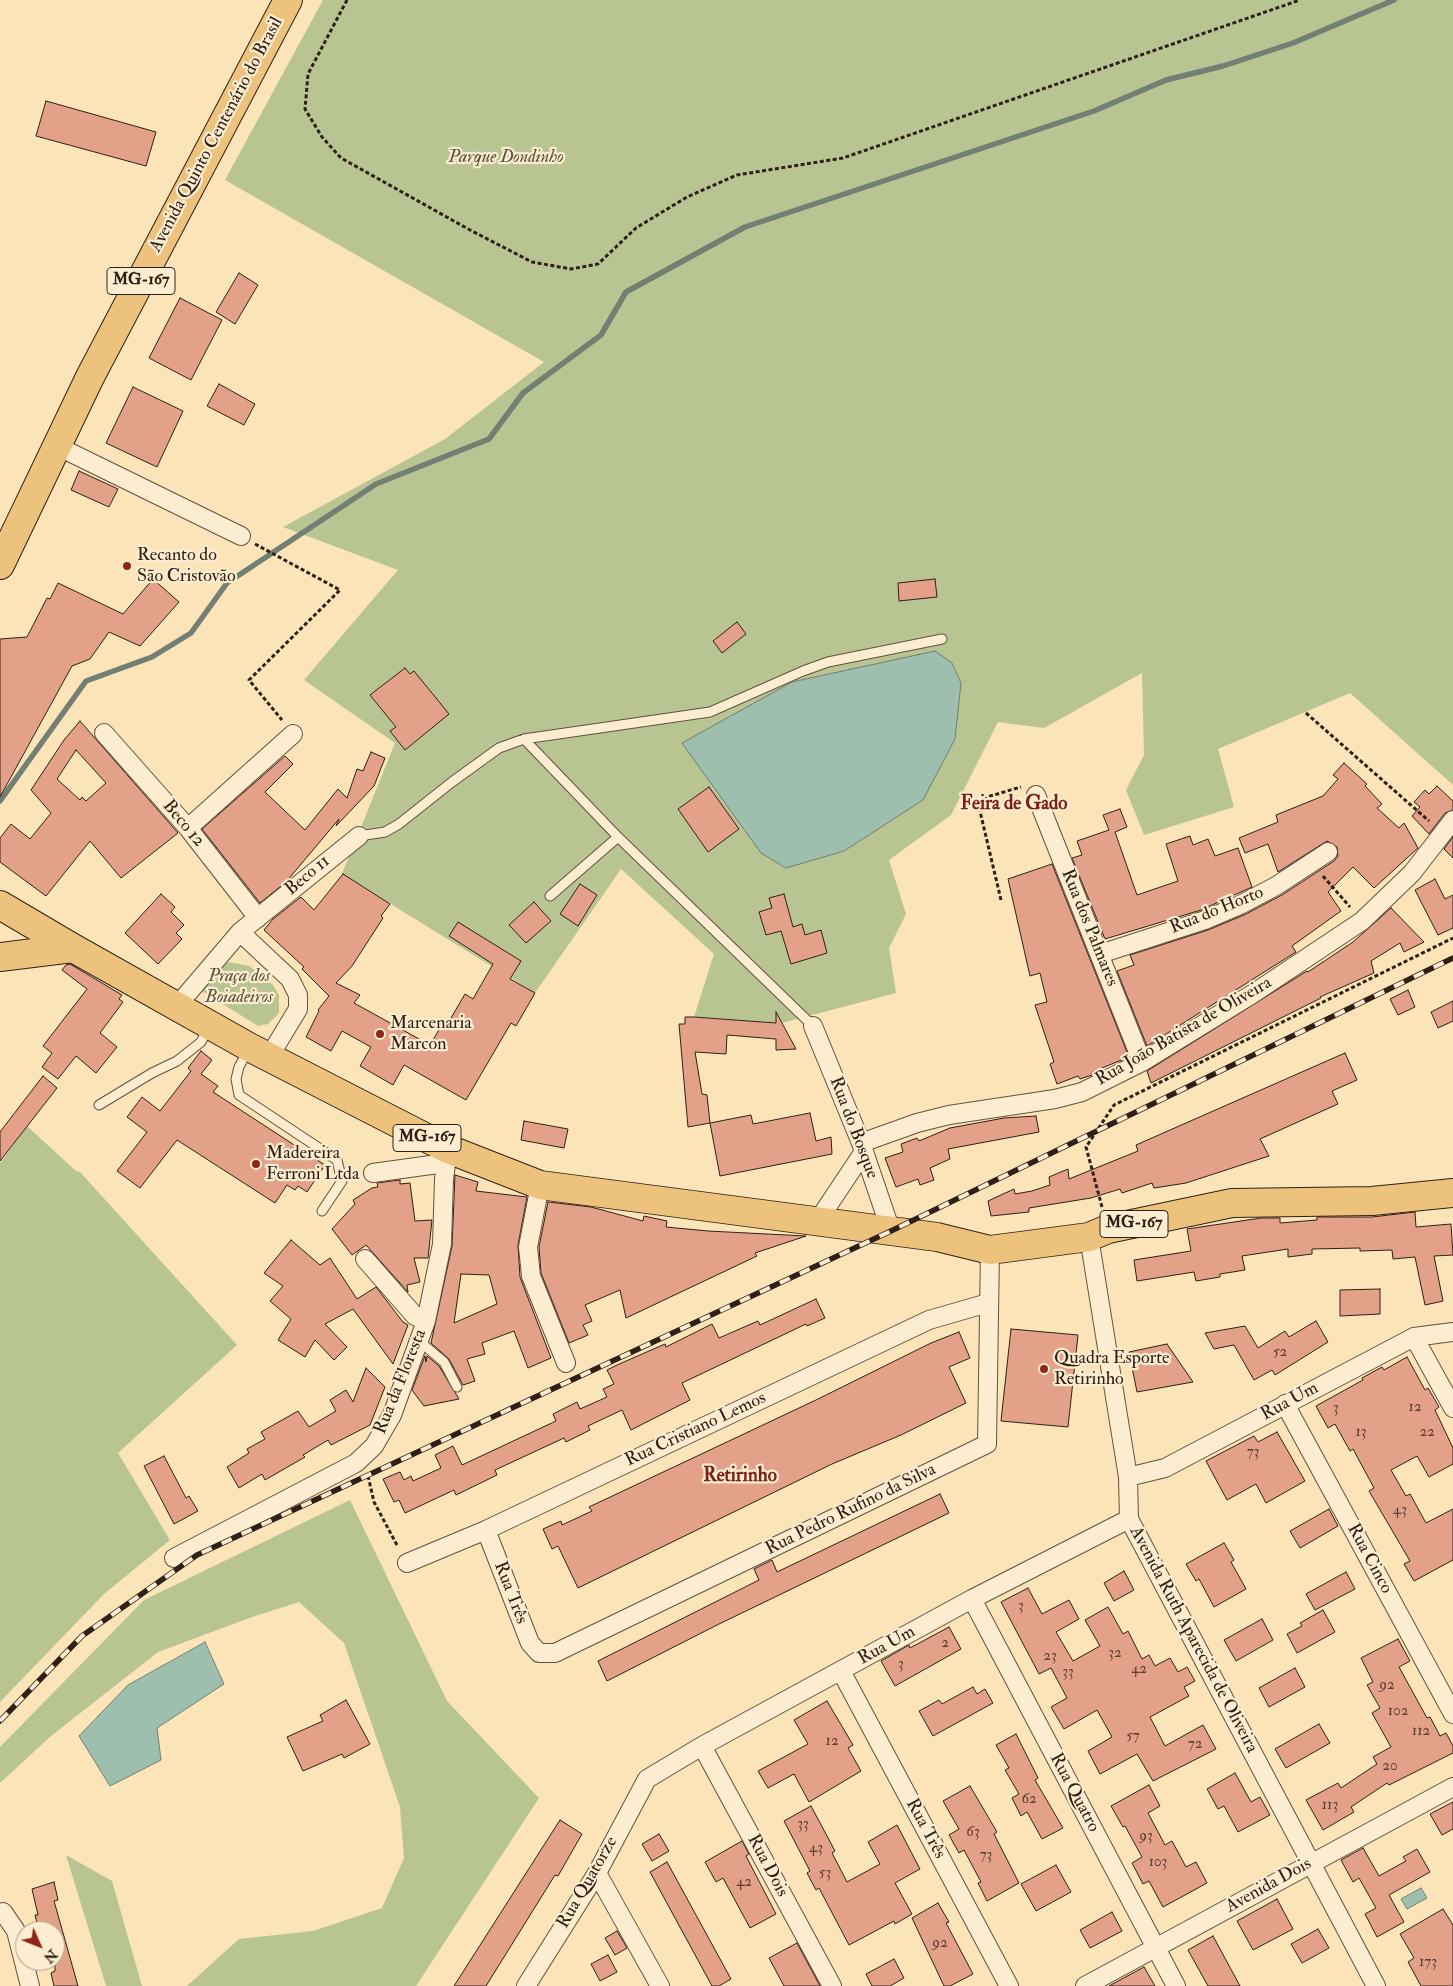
<!DOCTYPE html>
<html>
<head>
<meta charset="utf-8">
<style>
	body { margin:0 }
	#map { position:relative; width:1453px; height:1986px; overflow:hidden; background:#fae4b8; font-family:"IM FELL Double Pica",serif }
	canvas { display:block }
	.north { position:absolute; left:15px; top:1921px; width:50px; height:50px; box-sizing:border-box; background:#fcedd1; border:1px solid #aa9b87; border-radius:50%; rotate:134deg; font-size:14px; font-weight:700; line-height:20px; text-align:center; color:#2f2017 }
	.north::after { content:''; display:block; margin:auto; width:18px; height:22px; background:#8f2418; clip-path:polygon(50% 0,100% 100%,50% 72%,0 100%) }
</style>
</head>
<body>
<div id="map">
<canvas width="1453" height="1986"></canvas>
<div class="north">N</div>
</div>
<script>
const c = document.querySelector('canvas').getContext('2d');
c.lineJoin = 'round';
function paint(path, color) {
  c.fillStyle = color;
  c.fill(path, 'evenodd');
}
function shape(rows) {
  const path = new Path2D();
  for (const r of rows) {
    path.moveTo(r[0], r[1]);
    for (let i = 2; i < r.length; i += 2) path.lineTo(r[i], r[i + 1]);
  }
  return path;
}
function stroke(path, color, width, dash) {
  c.strokeStyle = color;
  c.lineWidth = width;
  c.lineCap = dash ? 'butt' : 'round';
  c.setLineDash(dash || []);
  c.stroke(path);
}
function write(font, color, halo, rows, align = 'center') {
  c.font = font + ' "IM FELL Double Pica",serif';
  c.lineWidth = 4.5;
  c.setLineDash([]);
  c.textBaseline = 'middle';
  c.strokeStyle = halo;
  c.fillStyle = color;
  for (const [text, x, y, turn = 0] of rows) {
    c.save();
    c.translate(x, y);
    c.rotate((+turn || 0) * Math.PI / 180);
    c.textAlign = isNaN(turn) ? turn : align;
    if (halo) c.strokeText(text, 0, 0);
    c.fillText(text, 0, 0);
    c.restore();
  }
}
paint(shape([
	[323,0,1453,0,1453,785,1350,693,1218,749,1234,807,1144,835,1126,790,1144,755,1142,673,1044,728,998,722,951,815,889,860,906,914,889,948,896,993,782,1023,694,1017,714,954,621,869,535,993,342,874,395,743,304,680,398,570,283,527,445,439,544,362,225,180],
	[229,962,249,966,273,985,279,995,279,1013,268,1024,258,1026,197,988,219,966],
	[27,1126,76,1171,80,1172,237,1345,118,1453,170,1540,104,1594,0,1702,0,1163],
	[350,1500,447,1701,539,1798,416,1986,187,1986,239,1939,313,1931,382,1908,404,1858,400,1807,344,1643,299,1602,252,1617,158,1652,51,1736,0,1783,0,1747,144,1600],
	[66,1855,112,1881,142,1986,106,1986]
]), '#b8c593');
const water = shape([
	[935,651,952,663,961,683,955,739,923,800,844,851,786,868,761,853,682,743,792,682,935,651],
	[205,1642,224,1684,157,1728,161,1760,110,1786,79,1736,128,1685,205,1642],
	[1421,1888,1427,1898,1407,1909,1401,1899,1421,1888]
]);
paint(water, '#9ebfae');
stroke(water, '#727f72', 1);
stroke(shape([
	[0,801,86,681,152,657,191,633,227,583,376,484,489,439,523,393,601,335,626,292,745,227,1094,111,1166,80,1223,66,1293,43,1394,0]
]), '#727f72', 5.5);
const building = shape([
	[46,101,156,132,146,166,36,136,46,101],
	[239,273,258,285,235,324,216,312,239,273],
	[180,298,222,320,191,380,149,358,180,298],
	[219,384,255,404,244,425,207,406,219,384],
	[133,387,183,411,157,467,106,443,133,387],
	[79,471,118,489,109,507,71,490,79,471],
	[153,579,179,602,140,646,109,632,90,659,72,666,0,797,0,639,27,637,47,598,50,599,58,583,123,614,153,579],
	[935,579,937,597,899,601,898,583,935,579],
	[737,622,746,634,722,653,713,641,737,622],
	[405,668,410,674,414,671,449,714,405,750,390,731,396,727,370,695,405,668],
	[80,721,178,833,121,878,90,841,46,896,0,862,0,838,11,824,30,839,51,813,31,790,64,740,80,721],
	[76,750,106,783,86,801,82,797,80,800,57,779,76,750],
	[371,752,385,758,374,786,336,826,339,819,286,882,260,903,202,829,285,756,293,764,265,792,305,830,338,789,347,798,357,769,363,771,371,752],
	[1344,763,1367,784,1365,786,1382,804,1377,808,1399,828,1404,823,1418,848,1374,888,1353,867,1328,892,1341,911,1292,946,1296,952,1147,1046,1117,971,1134,965,1130,955,1208,930,1244,915,1282,895,1334,861,1338,856,1337,847,1327,841,1278,872,1268,844,1245,853,1239,838,1278,822,1276,815,1323,796,1338,779,1333,775,1344,763],
	[1437,786,1453,801,1453,810,1445,813,1429,834,1412,816,1420,807,1414,802,1425,790,1429,794,1437,786],
	[709,787,739,829,708,852,678,809,709,787],
	[1120,809,1127,827,1115,832,1137,895,1178,881,1166,844,1190,836,1193,845,1208,839,1215,856,1238,848,1252,887,1201,910,1105,939,1072,858,1082,855,1077,841,1109,830,1103,815,1120,809],
	[1453,837,1453,858,1444,849,1453,837],
	[1052,864,1129,1057,1092,1072,1092,1075,1080,1079,1078,1076,1057,1084,1050,1064,1054,1062,1035,1005,1047,1002,1040,973,1030,976,1008,879,1052,864],
	[343,874,390,904,381,916,383,918,352,966,336,983,360,995,354,1003,430,1045,440,1028,444,1030,465,994,473,999,493,964,449,936,458,922,521,961,510,979,535,993,516,1026,511,1023,466,1100,404,1065,393,1085,360,1066,371,1047,342,1031,331,1051,306,1037,319,1011,318,1010,329,996,302,969,304,967,264,930,273,919,301,897,314,910,343,874],
	[1435,879,1445,899,1453,895,1453,928,1438,935,1415,890,1435,879],
	[580,884,597,895,578,926,560,914,580,884],
	[161,894,175,907,171,912,184,925,176,933,182,939,158,964,125,933,161,894],
	[784,894,793,927,802,924,805,935,821,930,827,953,791,964,781,931,766,935,759,912,772,908,769,898,784,894],
	[534,902,551,921,526,943,509,925,534,902],
	[1391,908,1424,942,1404,952,1400,943,1371,961,1374,973,1320,997,1321,998,1151,1083,1147,1071,1307,971,1308,972,1353,942,1391,908],
	[70,964,122,995,119,999,123,1002,100,1033,117,1047,96,1073,76,1056,58,1079,42,1067,52,1053,43,1046,87,989,62,970,66,965,70,964],
	[1408,990,1415,1007,1398,1015,1390,999,1408,990],
	[1453,1001,1453,1021,1438,1028,1431,1012,1453,1001],
	[776,1012,796,1049,776,1050,776,1039,727,1035,726,1054,695,1052,702,1094,707,1095,710,1123,688,1127,679,1024,685,1024,685,1017,694,1017,776,1023,776,1012],
	[201,1051,212,1060,201,1074,218,1086,213,1092,325,1165,307,1192,298,1186,295,1190,287,1185,275,1203,177,1140,140,1188,117,1171,147,1132,127,1117,142,1097,160,1111,191,1071,188,1068,201,1051],
	[1345,1053,1357,1080,1332,1091,1338,1104,1260,1139,1269,1156,1186,1183,1154,1188,1152,1183,1122,1193,1120,1189,1091,1198,1029,1208,1029,1212,991,1216,988,1201,1014,1189,1015,1194,1032,1191,1050,1185,1049,1177,1068,1169,1069,1179,1138,1151,1136,1145,1345,1053],
	[43,1076,57,1088,0,1161,0,1132,43,1076],
	[810,1113,816,1141,831,1137,832,1154,720,1176,710,1123,751,1115,753,1124,810,1113],
	[1036,1116,1039,1132,948,1149,950,1159,930,1168,934,1180,920,1185,918,1179,896,1187,885,1158,903,1152,901,1144,917,1138,919,1141,950,1128,1004,1118,1036,1116],
	[524,1121,568,1129,564,1148,521,1140,524,1121],
	[455,1175,478,1182,476,1191,527,1197,518,1245,520,1277,551,1358,528,1368,514,1331,482,1343,485,1354,467,1359,475,1381,463,1385,449,1359,431,1343,452,1246,455,1175],
	[461,1274,489,1275,497,1304,454,1323,461,1274],
	[400,1180,400,1184,410,1183,415,1221,432,1220,428,1258,414,1258,420,1282,407,1285,408,1292,366,1245,352,1255,332,1229,355,1204,353,1200,372,1188,378,1187,377,1183,400,1180],
	[548,1202,591,1207,643,1221,644,1216,667,1221,666,1227,708,1231,806,1236,755,1253,757,1256,626,1318,620,1290,585,1305,592,1321,583,1325,588,1335,569,1343,541,1273,539,1247,548,1202],
	[1415,1212,1416,1227,1451,1224,1453,1255,1434,1256,1443,1301,1425,1305,1415,1257,1393,1259,1392,1250,1360,1251,1360,1248,1312,1249,1312,1254,1288,1257,1288,1249,1242,1256,1245,1270,1220,1274,1220,1277,1196,1281,1194,1272,1137,1281,1134,1260,1191,1251,1187,1229,1261,1218,1280,1218,1280,1223,1317,1220,1317,1217,1372,1217,1415,1212],
	[291,1240,320,1265,330,1258,357,1299,376,1287,403,1322,408,1325,393,1364,353,1309,325,1324,347,1347,334,1360,315,1340,305,1357,278,1340,291,1319,270,1301,283,1286,264,1273,291,1240],
	[1380,1289,1380,1314,1340,1316,1340,1290,1380,1289],
	[816,1299,825,1318,807,1326,806,1324,682,1383,690,1400,631,1430,622,1410,588,1426,590,1430,566,1442,564,1438,495,1470,497,1475,456,1495,454,1490,405,1513,399,1500,394,1502,383,1479,400,1472,404,1480,411,1476,413,1481,441,1468,435,1455,453,1446,462,1465,556,1421,553,1414,577,1402,580,1409,607,1397,603,1389,614,1384,607,1370,617,1365,665,1344,666,1347,712,1324,719,1338,758,1321,760,1325,816,1299],
	[1316,1321,1328,1342,1275,1375,1272,1370,1254,1380,1234,1345,1214,1349,1205,1333,1245,1326,1258,1348,1285,1331,1289,1337,1316,1321],
	[1011,1329,1078,1335,1068,1427,1001,1421,1011,1329],
	[959,1332,970,1358,949,1367,966,1403,901,1435,832,1464,578,1588,558,1546,552,1549,543,1529,561,1521,562,1525,592,1511,589,1507,816,1400,931,1343,959,1332],
	[1167,1344,1193,1382,1137,1392,1129,1352,1167,1344],
	[425,1356,426,1362,427,1356,439,1366,459,1399,424,1406,412,1390,425,1356],
	[1407,1357,1425,1390,1428,1388,1439,1407,1435,1410,1453,1448,1453,1464,1429,1477,1417,1456,1391,1470,1406,1496,1410,1494,1426,1523,1453,1509,1453,1560,1414,1581,1404,1564,1410,1561,1369,1491,1374,1488,1353,1449,1350,1451,1335,1424,1328,1428,1316,1406,1363,1380,1362,1378,1382,1367,1384,1370,1407,1357],
	[366,1368,385,1387,370,1425,331,1445,328,1440,303,1455,305,1457,265,1480,262,1474,239,1488,227,1467,249,1453,247,1449,265,1439,261,1432,298,1411,309,1427,336,1411,330,1400,346,1390,353,1402,366,1368],
	[1277,1432,1305,1481,1266,1503,1256,1484,1227,1500,1206,1461,1254,1436,1258,1442,1277,1432],
	[164,1456,186,1498,189,1496,198,1511,174,1524,144,1466,164,1456],
	[940,1494,949,1513,717,1625,607,1681,598,1661,759,1580,754,1569,772,1560,777,1572,940,1494],
	[1329,1509,1338,1526,1300,1548,1290,1531,1329,1509],
	[1224,1543,1234,1560,1231,1562,1246,1589,1214,1607,1199,1579,1196,1581,1186,1564,1224,1543],
	[1124,1571,1134,1590,1114,1601,1104,1583,1124,1571],
	[1346,1572,1355,1589,1315,1610,1306,1594,1346,1572],
	[1028,1588,1042,1614,1069,1600,1079,1619,1056,1632,1073,1661,1100,1646,1085,1620,1108,1607,1123,1634,1128,1631,1142,1659,1149,1655,1155,1666,1170,1658,1178,1672,1187,1667,1195,1681,1184,1687,1189,1696,1150,1717,1165,1746,1203,1725,1216,1749,1153,1781,1137,1754,1100,1774,1088,1751,1112,1737,1097,1710,1064,1729,1051,1707,1067,1698,1051,1668,1039,1674,1001,1602,1028,1588],
	[1323,1610,1335,1632,1297,1653,1287,1634,1302,1626,1300,1623,1323,1610],
	[1262,1619,1273,1640,1236,1661,1224,1640,1262,1619],
	[949,1627,961,1649,895,1686,881,1661,909,1645,910,1648,949,1627],
	[1398,1639,1410,1661,1399,1667,1427,1718,1430,1717,1440,1736,1446,1733,1453,1746,1453,1753,1389,1785,1387,1783,1351,1807,1354,1812,1323,1830,1306,1800,1338,1783,1341,1788,1377,1764,1373,1757,1391,1747,1372,1713,1380,1708,1367,1685,1373,1682,1361,1658,1398,1639],
	[1295,1668,1305,1687,1269,1707,1259,1688,1295,1668],
	[973,1687,977,1694,985,1689,993,1703,933,1736,919,1711,939,1700,942,1704,973,1687],
	[346,1700,370,1744,344,1758,342,1754,303,1771,287,1737,323,1721,320,1715,346,1700],
	[827,1701,853,1745,848,1748,861,1771,809,1802,794,1774,768,1788,758,1771,808,1744,794,1720,827,1701],
	[1319,1724,1330,1743,1286,1768,1275,1749,1319,1724],
	[1016,1734,1038,1778,1035,1780,1063,1828,1042,1839,1027,1812,1021,1816,1012,1798,1019,1794,1005,1770,1009,1768,996,1745,1016,1734],
	[1235,1773,1251,1802,1260,1797,1270,1815,1238,1832,1224,1806,1218,1809,1207,1789,1235,1773],
	[1149,1785,1160,1806,1148,1813,1165,1845,1172,1841,1186,1867,1196,1862,1207,1883,1163,1907,1149,1881,1143,1884,1132,1863,1142,1857,1125,1826,1123,1827,1111,1806,1149,1785],
	[970,1786,997,1832,994,1834,1019,1883,987,1901,978,1883,981,1882,964,1850,959,1853,949,1835,959,1829,943,1801,970,1786],
	[1453,1802,1453,1829,1442,1835,1430,1814,1453,1802],
	[811,1806,835,1851,832,1853,847,1882,880,1864,868,1842,897,1825,920,1869,895,1883,912,1914,895,1924,894,1921,849,1945,819,1888,816,1890,807,1873,810,1871,784,1821,811,1806],
	[560,1820,582,1834,558,1876,555,1875,486,1986,454,1986,560,1820],
	[659,1834,669,1851,652,1861,642,1844,659,1834],
	[742,1841,749,1854,746,1856,776,1914,750,1928,723,1878,716,1882,705,1862,742,1841],
	[1363,1848,1379,1876,1406,1861,1403,1857,1417,1849,1430,1872,1389,1895,1404,1922,1377,1937,1365,1914,1376,1908,1359,1878,1353,1882,1341,1860,1363,1848],
	[667,1862,731,1979,719,1986,712,1986,650,1872,667,1862],
	[1056,1865,1071,1892,1036,1911,1021,1884,1056,1865],
	[54,1882,58,1900,54,1901,78,1986,54,1986,51,1973,55,1971,55,1931,39,1931,35,1915,38,1915,32,1889,54,1882],
	[1277,1899,1293,1929,1253,1950,1237,1921,1277,1899],
	[938,1903,949,1922,946,1923,973,1974,950,1986,944,1986,912,1918,938,1903],
	[1443,1909,1453,1925,1453,1986,1421,1986,1408,1962,1414,1958,1400,1934,1443,1909],
	[1112,1912,1122,1931,1090,1948,1080,1930,1112,1912],
	[1318,1929,1329,1948,1302,1963,1291,1944,1318,1929],
	[617,1931,627,1948,615,1955,605,1938,617,1931],
	[1213,1936,1240,1986,1208,1986,1188,1950,1213,1936],
	[797,1943,820,1986,784,1986,769,1958,797,1943],
	[608,1955,617,1972,600,1981,591,1964,608,1955],
	[894,1959,904,1978,890,1986,872,1986,866,1974,894,1959],
	[1144,1967,1155,1986,1109,1986,1144,1967]
]);
paint(building, '#e4a189');
stroke(building, '#2f2017', 1);
const lane = shape([
	[524,739,710,712,803,671,828,662,942,639],
	[359,836,385,832,399,824,452,782,499,748,524,739,618,837,813,1026],
	[550,896,618,837],
	[248,1050,239,1067,236,1079,239,1095,337,1160,342,1181,322,1211],
	[99,1105,152,1073,177,1061,201,1042,208,1028],
	[419,1341,444,1362,457,1387]
]);
const street = shape([
	[57,446,241,536],
	[104,733,188,828,258,918],
	[1036,795,1142,1062],
	[188,828,293,734],
	[240,932,290,979,298,995,298,1009,269,1057],
	[1100,954,1205,920,1240,905,1276,886,1328,852],
	[176,1007,240,932,359,836],
	[813,1026,861,1143,891,1231],
	[861,1143,917,1123,949,1115,1055,1099,1082,1092,1142,1062,1254,993,1362,921,1412,873,1453,820],
	[373,1173,445,1163],
	[540,1185,528,1247,531,1276,566,1363],
	[817,1222,863,1153],
	[1089,1237,1128,1477,1129,1519,1376,1986],
	[365,1259,415,1316,426,1321],
	[1414,1337,1453,1408],
	[1285,1404,1453,1714],
	[1128,1477,1165,1468,1414,1337,1453,1332],
	[486,1530,530,1643,539,1653,555,1653,987,1444,990,1250],
	[174,1558,356,1463,374,1446,392,1415,426,1321,442,1244,444,1179,448,1149],
	[407,1563,486,1530,929,1320,988,1303],
	[972,1599,1176,1986],
	[841,1671,1009,1986],
	[702,1746,832,1986],
	[597,1873,660,1986],
	[3,1912,16,1931,30,1986],
	[526,1986,597,1873,647,1779,702,1746,972,1599,1129,1519],
	[1085,1986,1453,1787]
]);
const primary = shape([
	[0,565,90,377,288,0],
	[0,905,73,948,249,1047,448,1149,540,1185,891,1231,937,1237,990,1250,1089,1237,1108,1229,1232,1203,1372,1201,1453,1193],
	[0,957,73,948]
]);
stroke(lane, '#62513f', 11);
stroke(street, '#62513f', 20);
stroke(primary, '#2f2017', 30);
stroke(shape([
	[347,0,308,74,305,109,322,137,341,158,470,230,532,262,571,269,598,264,636,228,687,197,737,175,843,158,1300,0],
	[255,544,340,590,249,680,282,720],
	[1306,713,1429,821],
	[1323,876,1350,907],
	[1001,900,979,807,987,797,1021,787],
	[1102,1207,1086,1147,1114,1105,1453,938],
	[368,1476,374,1502,398,1547]
]), '#2f2017', 3, [4, 2.5]);
stroke(lane, '#fcedd1', 9);
stroke(street, '#fcedd1', 18);
stroke(primary, '#edc27c', 28);
const rail = shape([
	[0,1721,82,1636,197,1555,891,1231,1453,958]
]);
stroke(rail, '#2f2017', 5.5);
stroke(rail, '#fcedd1', 4, [11]);
for (const [x, y, r, color] of [
	[127,566,5,"#8f2418"],
	[380,1034,5,"#8f2418"],
	[256,1164,5,"#8f2418"],
	[1044,1369,5,"#8f2418"]
]) {
  const dot = new Path2D();
  dot.arc(x, y, r, 0, 2 * Math.PI);
  c.fillStyle = color;
  c.fill(dot);
  stroke(dot, '#fcedd1', 2);
}
write('15px', '#5c4034', null, [
	["52",1280,1353],
	["12",1415,1408],
	["3",1336,1409],
	["13",1361,1433],
	["22",1427,1433],
	["73",1253,1453],
	["43",1400,1511],
	["3",1021,1607],
	["2",945,1644],
	["32",1115,1654],
	["23",1050,1657],
	["3",901,1665],
	["42",1139,1670],
	["33",1068,1673],
	["92",1387,1686],
	["102",1398,1712],
	["112",1421,1732],
	["57",1133,1737],
	["12",832,1742],
	["72",1195,1745],
	["20",1390,1767],
	["62",1029,1800],
	["113",1330,1806],
	["33",803,1825],
	["63",973,1833],
	["93",1146,1837],
	["43",816,1849],
	["73",986,1856],
	["103",1158,1863],
	["53",825,1874],
	["42",744,1883],
	["92",940,1944],
	["173",1428,1963]
]);
for (const [x, y, w] of [
	[141,281,68],
	[427,1138,68],
	[1134,1224,68]
]) {
  const box = new Path2D();
  box.roundRect(x - w / 2, y - 13.5, w, 27, 4);
  c.fillStyle = '#fcedd1';
  c.fill(box);
  stroke(box, '#2f2017', 1);
}
write('bold 16px', '#2f2017', null, [
	["MG-167",141,281],
	["MG-167",427,1138],
	["MG-167",1134,1224]
]);
write('18px', '#2f2017', '#fcedd1', [
	["Avenida Quinto Centenário do Brasil",217,135,-62],
	["Beco 12",183,824,50],
	["Beco 11",308,876,-40],
	["Rua do Horto",1217,911,-22],
	["Rua dos Palmares",1089,928,68],
	["Rua João Batista de Oliveira",1184,1032,-30],
	["Rua do Bosque",853,1128,69],
	["Rua da Floresta",401,1382,-68],
	["Rua Um",1290,1402,-28],
	["Rua Cristiano Lemos",696,1430,-25],
	["Rua Pedro Rufino da Silva",851,1510,-26],
	["Rua Cinco",1369,1559,62],
	["Rua Três",510,1593,69],
	["Avenida Ruth Aparecida de Oliveira",1193,1640,62],
	["Rua Um",887,1646,-29],
	["Rua Quatro",1074,1793,62],
	["Rua Três",925,1829,62],
	["Rua Dois",767,1866,62],
	["Rua Quatorze",588,1883,-60],
	["Avenida Dois",1269,1886,-29]
]);
write('italic 18px', '#58523c', '#fcedd1', [
	["Parque Dondinho",506,158],
	["Praça dos",239,977],
	["Boiadeiros",239,998]
]);
write('18px', '#2f2017', '#fcedd1', [
	["Recanto do",137,556],
	["São Cristovão",137,577],
	["Marcenaria",390,1024],
	["Marcon",390,1045],
	["Madereira",266,1154],
	["Ferroni Ltda",266,1175],
	["Quadra Esporte",1054,1359],
	["Retirinho",1054,1380]
], 'left');
write('bold 19px', '#7a1f14', '#fcedd1', [
	["Feira de Gado",1014,805],
	["Retirinho",740,1477]
]);
</script>
</body>
</html>
